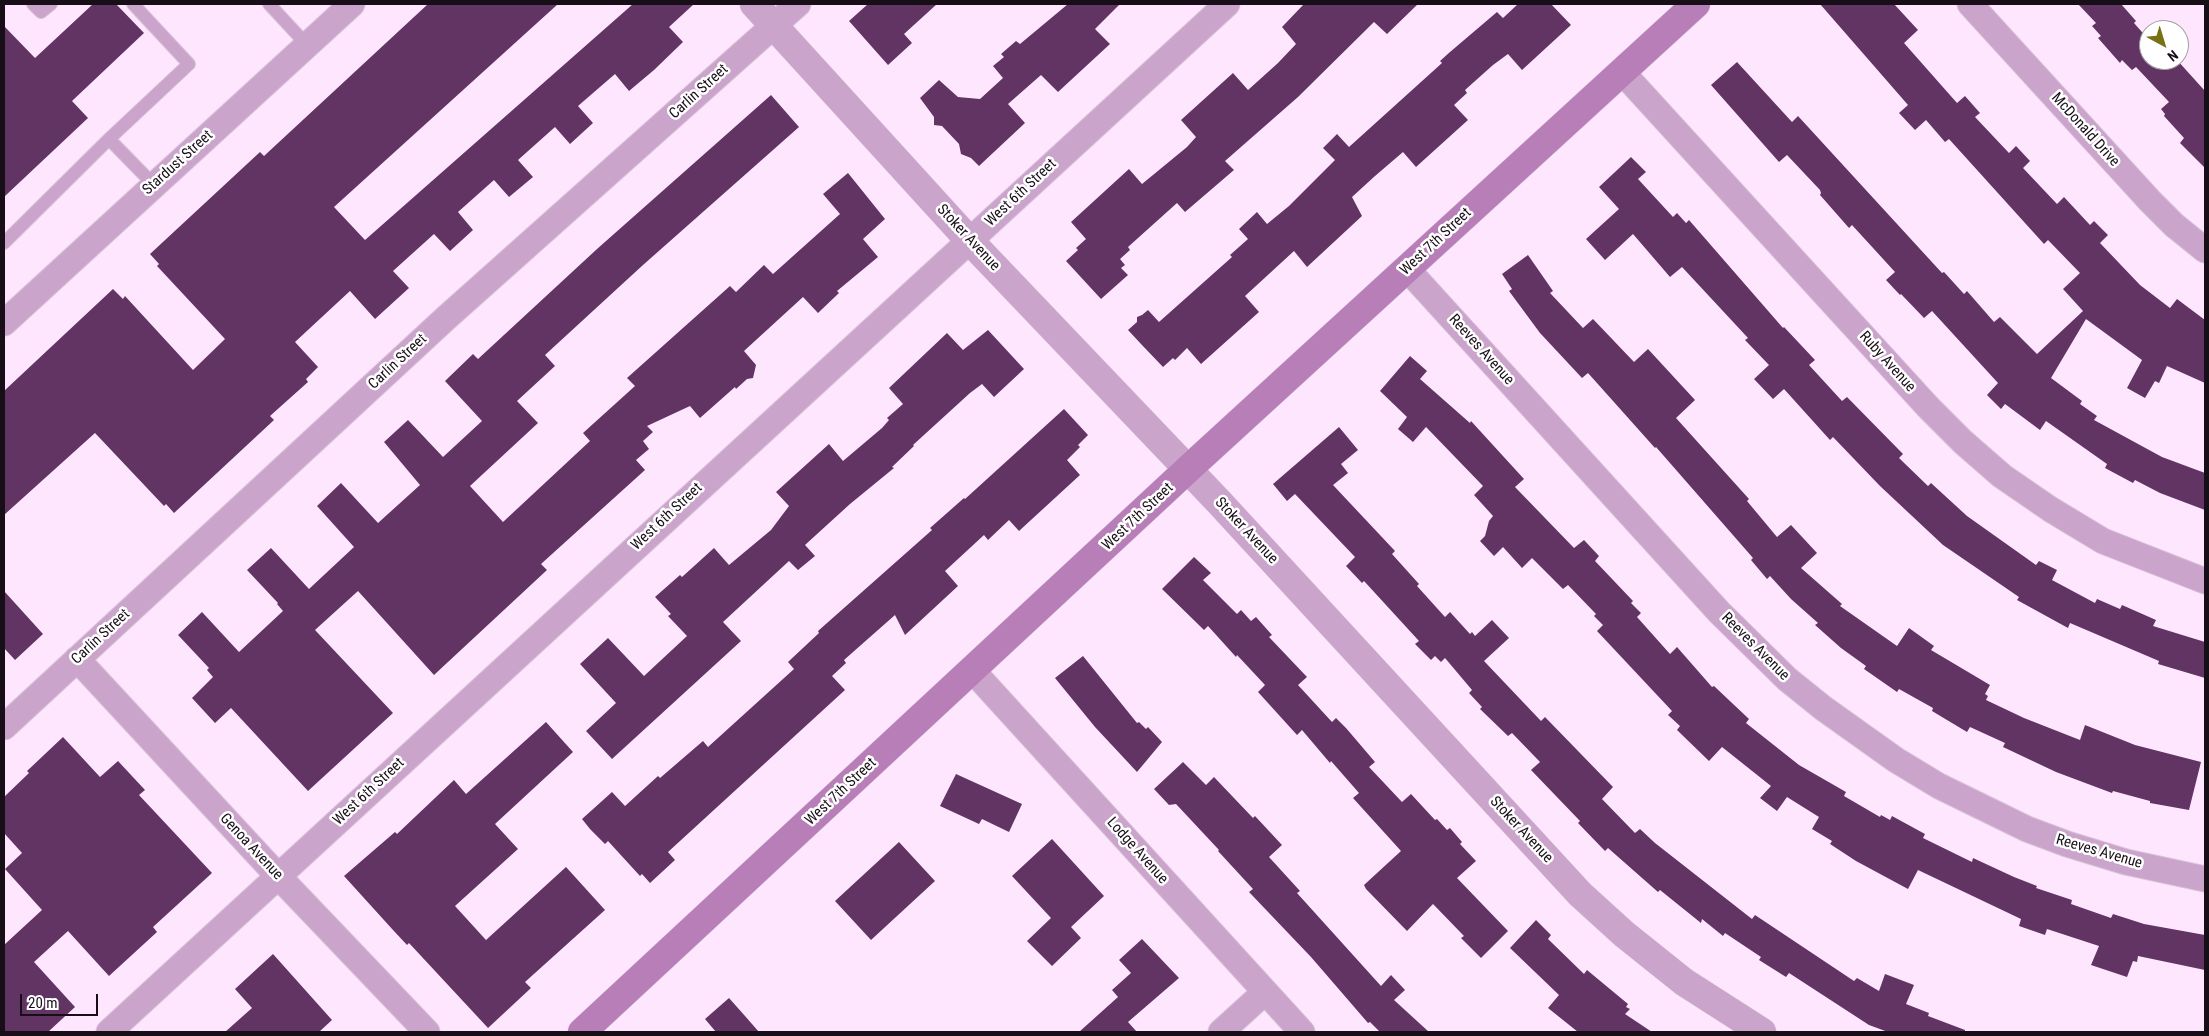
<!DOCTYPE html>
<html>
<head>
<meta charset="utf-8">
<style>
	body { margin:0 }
	#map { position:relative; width:2209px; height:1036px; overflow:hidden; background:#fee7fe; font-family:"Roboto Condensed",sans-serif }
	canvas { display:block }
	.frame { position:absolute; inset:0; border:5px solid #180e18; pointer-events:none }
	.north { position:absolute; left:2139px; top:20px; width:50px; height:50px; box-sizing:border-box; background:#fff; border:1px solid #a39fa3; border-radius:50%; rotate:141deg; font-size:14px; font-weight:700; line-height:20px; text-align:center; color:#180e18 }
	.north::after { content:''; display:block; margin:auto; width:18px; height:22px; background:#777113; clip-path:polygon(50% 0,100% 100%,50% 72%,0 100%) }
	.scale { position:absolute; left:20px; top:994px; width:78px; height:22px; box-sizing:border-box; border:2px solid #180e18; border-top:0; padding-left:6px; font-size:15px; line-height:18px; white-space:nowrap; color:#180e18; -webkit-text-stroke:4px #fff; paint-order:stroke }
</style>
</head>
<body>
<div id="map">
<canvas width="2209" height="1036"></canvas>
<div class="frame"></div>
<div class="north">N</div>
<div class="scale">20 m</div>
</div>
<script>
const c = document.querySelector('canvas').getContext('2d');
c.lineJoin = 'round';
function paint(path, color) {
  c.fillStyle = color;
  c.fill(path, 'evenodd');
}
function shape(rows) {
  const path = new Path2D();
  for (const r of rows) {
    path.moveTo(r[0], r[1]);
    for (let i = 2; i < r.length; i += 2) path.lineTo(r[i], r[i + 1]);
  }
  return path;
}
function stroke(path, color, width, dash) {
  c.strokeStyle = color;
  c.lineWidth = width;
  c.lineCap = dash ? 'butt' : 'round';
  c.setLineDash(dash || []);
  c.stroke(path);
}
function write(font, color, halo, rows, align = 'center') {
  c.font = font + ' "Roboto Condensed",sans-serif';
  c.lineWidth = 5;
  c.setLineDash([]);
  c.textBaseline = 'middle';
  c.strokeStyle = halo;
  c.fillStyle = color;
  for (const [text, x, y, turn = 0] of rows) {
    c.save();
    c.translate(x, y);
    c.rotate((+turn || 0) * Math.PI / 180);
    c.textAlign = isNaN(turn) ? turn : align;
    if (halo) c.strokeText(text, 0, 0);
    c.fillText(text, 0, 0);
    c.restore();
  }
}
paint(shape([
	[93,4,116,4,144,33,72,101,88,118,4,197,4,26,35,58],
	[428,4,558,4,334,207,365,240,633,4,694,4,669,27,683,42,654,70,629,91,615,74,578,106,593,123,570,144,555,127,518,160,533,177,509,197,494,180,458,212,473,230,450,251,434,234,393,271,409,288,375,319,350,291,295,342,318,367,306,379,308,382,270,416,274,420,174,513,166,504,164,506,95,433,4,515,4,391,113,289,123,299,125,296,193,370,225,339,157,266,159,264,150,254,260,152,264,156],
	[868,4,937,4,904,34,912,43,888,65,849,21],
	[1068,4,1120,4,1095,29,1110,44,1058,92,1041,75,1008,104,1025,123,979,166,971,158,961,154,959,144,942,126,934,125,934,117,920,98,939,80,958,97,980,99,1003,78,993,66,1004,57,1001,54,1016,41,1020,44],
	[1304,4,1418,4,1387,34,1374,22,1298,97,1225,161,1234,170,1185,212,1177,203,1128,247,1130,250,1120,259,1125,265,1121,268,1128,275,1101,299,1066,261,1078,250,1076,248,1086,239,1071,222,1129,169,1142,184,1187,147,1196,137,1181,120,1233,73,1248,90,1278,63,1296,44,1282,27],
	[1518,4,1551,4,1571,25,1522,70,1508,54,1493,65,1465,90,1467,93,1454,105,1468,120,1416,167,1403,152,1375,176,1352,197,1362,216,1307,267,1294,251,1245,296,1259,312,1201,364,1187,348,1175,360,1173,358,1163,367,1141,344,1128,330,1137,322,1137,317,1142,315,1148,310,1159,322,1232,257,1230,255,1248,239,1239,229,1257,212,1267,224,1289,206,1335,160,1323,148,1337,134,1349,147,1442,63,1440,61,1450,52,1497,12,1503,18],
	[1820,4,1894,4,1918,30,1904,43,1957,103,1965,96,1980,113,1975,117,2009,153,2016,146,2030,161,2023,168,2057,204,2064,197,2090,225,2094,221,2108,235,2100,243,2140,285,2170,308,2177,299,2205,320,2205,383,2167,366,2159,383,2155,381,2145,398,2127,388,2142,360,2086,319,2051,378,2082,401,2080,404,2097,416,2094,420,2162,457,2205,473,2205,510,2160,493,2135,480,2133,483,2105,468,2107,464,2046,421,2040,430,2005,404,2001,409,1987,395,1998,383,1932,311,1924,318,1901,294,1900,295,1886,280,1895,272,1852,225,1849,228,1820,195,1821,193,1820,190,1787,155,1779,162,1711,85,1737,62,1792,122,1798,116,1942,273,1944,272,1964,294,1967,291,1994,322,2000,317,2037,354,2083,311,2063,289,2080,273,2048,240,2044,244,1949,139,1945,142,1926,120,1915,130,1899,113,1908,105],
	[2078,4,2121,4,2136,21,2134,23,2149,40,2149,60,2177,60,2205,91,2205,168,2180,143,2184,138,2164,116,2165,114,2161,109,2169,102,2136,67,2132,70,2122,60,2120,63,2098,38,2101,36,2092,26,2096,23],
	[771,95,799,127,643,265,545,355,555,366,517,401,538,423,470,486,503,522,590,441,583,433,635,386,627,378,730,286,736,292,764,265,773,274,840,214,823,194,848,173,885,219,863,239,878,257,837,291,839,293,818,313,803,297,744,351,756,365,753,378,747,379,736,389,735,387,700,418,690,406,647,426,653,432,643,441,649,449,636,460,645,470,541,564,547,570,434,675,358,591,315,630,393,713,308,791,231,708,215,723,192,698,213,677,207,670,209,668,178,635,202,612,239,652,283,611,277,604,278,603,247,570,271,548,309,589,354,547,317,506,341,483,378,523,420,485,384,442,408,420,443,457,482,421,445,381,473,354,478,359,597,249],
	[1631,157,1646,172,1638,179,1673,217,1677,213,1686,223,1689,220,1783,328,1784,327,1815,360,1809,365,1842,401,1847,397,1903,454,1899,458,1928,486,1931,483,1967,516,2036,565,2039,561,2057,570,2052,580,2095,603,2097,599,2120,609,2122,605,2156,620,2153,626,2205,642,2205,678,2158,664,2159,661,2070,623,2068,628,2017,600,2019,597,1943,545,1880,486,1833,437,1830,440,1784,389,1773,399,1754,379,1769,365,1745,340,1748,338,1682,267,1670,277,1633,234,1605,260,1586,239,1619,209,1599,187],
	[1528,255,1553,291,1550,293,1583,328,1593,319,1634,362,1648,349,1695,400,1676,418,1749,499,1747,501,1777,537,1791,525,1817,553,1801,568,1842,604,1840,606,1897,646,1909,628,1934,646,1931,650,1990,685,1985,694,1988,696,1986,700,2024,718,2080,740,2085,725,2135,745,2201,762,2189,810,2150,803,2150,801,2113,791,2112,793,2056,772,2003,747,2005,743,1970,727,1967,732,1932,711,1933,708,1899,689,1897,692,1864,669,1866,666,1841,648,1815,625,1818,623,1791,599,1770,576,1767,579,1751,560,1753,558,1656,447,1655,448,1588,373,1582,378,1540,333,1509,291,1512,289,1502,274],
	[988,330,1024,369,994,397,982,384,970,393,913,445,914,446,892,467,894,468,850,504,805,545,815,556,798,570,789,561,723,622,741,641,612,759,586,731,616,703,580,664,608,638,644,676,687,636,668,616,671,614,655,597,680,575,682,577,714,548,729,565,771,530,789,506,776,492,829,444,843,461,882,428,889,420,887,418,903,404,889,388,947,333,963,350],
	[1410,356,1427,371,1420,379,1470,423,1471,421,1524,479,1515,487,1574,548,1584,540,1599,556,1595,561,1633,601,1631,603,1641,613,1637,617,1670,654,1677,647,1712,687,1714,686,1749,719,1746,723,1799,765,1846,792,1844,796,1880,817,1881,815,1890,820,1892,816,1925,834,1923,838,1972,862,1973,858,2014,877,2037,886,2036,888,2072,900,2071,904,2111,918,2113,914,2144,924,2205,935,2205,970,2138,956,2137,962,2133,961,2127,977,2091,965,2099,946,2047,929,2045,935,2019,926,2021,919,1918,870,1908,889,1856,861,1830,844,1832,841,1812,829,1819,817,1787,797,1777,811,1760,798,1771,786,1722,747,1709,761,1677,730,1680,726,1668,715,1672,711,1597,631,1603,625,1594,616,1596,614,1568,585,1563,589,1532,558,1522,568,1503,547,1494,556,1480,541,1485,536,1489,521,1493,516,1474,495,1483,486,1426,427,1413,442,1398,429,1407,417,1380,391],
	[1064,409,1088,435,1078,445,1080,447,1067,460,1080,475,1019,531,1009,520,988,540,984,535,945,571,958,586,905,635,895,615,844,660,846,663,832,676,845,690,668,852,675,860,650,883,642,874,640,876,608,841,605,844,590,829,582,819,612,792,625,806,658,776,660,778,703,741,708,747,794,669,788,662,819,633,818,631,932,530,930,528,964,498,965,499],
	[1339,427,1358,450,1341,464,1348,473,1333,485,1395,551,1392,554,1419,584,1417,586,1445,617,1450,612,1470,634,1472,632,1475,636,1492,620,1509,638,1484,661,1541,721,1545,717,1613,787,1602,799,1635,833,1640,829,1655,843,1752,919,1755,915,1854,981,1857,978,1879,991,1885,974,1914,985,1906,1004,1929,1013,1928,1016,1965,1030,1965,1032,1888,1032,1869,1025,1789,973,1786,977,1759,960,1761,957,1725,933,1723,936,1702,919,1701,923,1660,890,1658,892,1608,848,1605,851,1578,823,1580,821,1531,770,1540,762,1512,733,1508,736,1480,709,1482,707,1469,693,1472,690,1445,658,1441,662,1435,656,1431,660,1415,644,1419,641,1364,581,1362,583,1346,566,1355,557,1295,494,1287,501,1273,484],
	[1194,557,1211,573,1203,580,1237,614,1241,610,1251,621,1256,617,1272,635,1269,637,1307,677,1298,685,1332,722,1336,718,1346,728,1375,762,1369,767,1402,802,1411,794,1435,820,1437,819,1447,830,1450,828,1462,842,1460,844,1476,861,1457,878,1508,931,1481,958,1461,938,1464,936,1433,904,1407,931,1366,889,1364,885,1401,851,1353,798,1359,793,1331,761,1330,763,1302,730,1297,735,1258,692,1265,685,1237,655,1236,657,1208,626,1204,630,1162,589],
	[4,591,43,634,15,660,4,648],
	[1083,656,1137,723,1139,722,1146,729,1148,727,1162,742,1137,772,1095,727,1055,678],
	[546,722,573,752,495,824,518,849,455,906,486,940,566,867,605,910,525,982,531,988,488,1028,409,943,407,945,393,930,344,876,395,832,397,834,454,780,466,794],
	[63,737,100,777,118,761,145,790,139,795,212,873,153,927,157,932,109,976,68,931,34,962,75,1007,48,1032,4,1032,4,945,42,910,5,869,22,853,4,833,4,797,29,773,27,771],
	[1183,762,1206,785,1214,777,1253,818,1255,816,1282,845,1269,857,1300,891,1297,893,1381,986,1391,975,1405,990,1394,1000,1429,1032,1380,1032,1370,1022,1368,1023,1311,957,1249,892,1253,889,1218,851,1219,850,1176,804,1169,805,1154,789],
	[956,774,1022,804,1009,832,982,819,979,824,940,806],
	[1052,839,1104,896,1071,927,1081,938,1052,966,1027,941,1051,918,1012,876],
	[899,842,935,881,871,940,835,901],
	[1536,920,1551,935,1548,939,1584,974,1587,970,1628,1004,1626,1007,1630,1009,1625,1014,1652,1032,1578,1032,1548,1008,1559,995,1510,948],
	[1142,939,1179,978,1128,1022,1137,1032,1079,1032,1118,997,1112,990,1131,973,1119,960],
	[273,954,332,1020,319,1032,225,1032,252,1008,235,989],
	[729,998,745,1016,759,1032,716,1032,705,1019]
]), '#623464');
const service = shape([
	[33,4,41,12,51,4],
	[133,4,189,64,109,139,154,185],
	[269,4,307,45],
	[4,243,109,139]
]);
const minor = shape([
	[1970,4,2150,201,2174,225,2205,250],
	[1622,72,1928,407,1963,442,2002,476,2050,509,2103,541,2205,581],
	[1407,269,1719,612,1787,679,1823,708,1896,760,1939,786,2027,829,2067,844,2126,862,2205,879],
	[4,323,352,4],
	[77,659,278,876,427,1032],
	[972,670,1302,1032],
	[4,727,446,318,798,4],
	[109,1032,1227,4],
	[1221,1032,1265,992]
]);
const tertiary = shape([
	[754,4,969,240,1219,502,1580,894,1624,934,1684,982,1762,1032]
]);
const secondary = shape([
	[582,1032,1187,470,1696,4]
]);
stroke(service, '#d9c4d9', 14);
stroke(minor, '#d9c4d9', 27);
stroke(tertiary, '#d9c4d9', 29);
stroke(secondary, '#d9c4d9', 29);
stroke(service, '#caa4cb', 12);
stroke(minor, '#caa4cb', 25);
stroke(tertiary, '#caa4cb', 28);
stroke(secondary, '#b77eb8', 28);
write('15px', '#180e18', '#fff', [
	["Carlin Street",699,92,-42],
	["McDonald Drive",2085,130,48],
	["Stardust Street",178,163,-42],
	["West 6th Street",1021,193,-43],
	["Stoker Avenue",968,238,47],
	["West 7th Street",1436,242,-43],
	["Reeves Avenue",1481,350,48],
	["Carlin Street",398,362,-43],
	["Ruby Avenue",1887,362,48],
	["West 6th Street",667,517,-43],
	["West 7th Street",1138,517,-43],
	["Stoker Avenue",1246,531,47],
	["Carlin Street",101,637,-43],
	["Reeves Avenue",1755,647,45],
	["West 6th Street",369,792,-43],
	["West 7th Street",841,792,-43],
	["Stoker Avenue",1521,830,47],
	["Genoa Avenue",251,847,47],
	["Lodge Avenue",1137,851,48],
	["Reeves Avenue",2099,852,16]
]);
</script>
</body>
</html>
